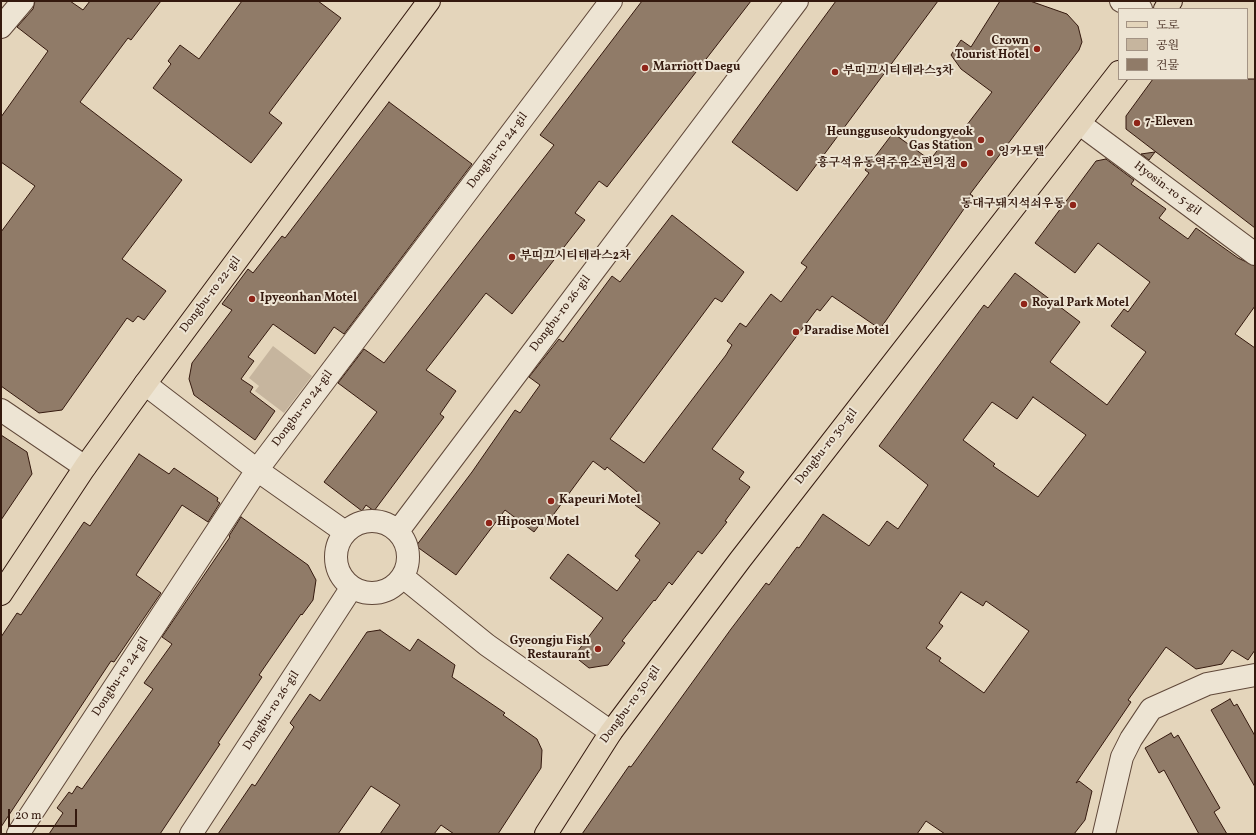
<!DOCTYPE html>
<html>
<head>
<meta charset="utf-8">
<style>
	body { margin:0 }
	#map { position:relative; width:1256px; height:835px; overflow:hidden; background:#e4d5bb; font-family:Vollkorn,"Noto Serif KR",serif }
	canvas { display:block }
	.frame { position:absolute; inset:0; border:2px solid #34190e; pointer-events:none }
	.legend { position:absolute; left:1118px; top:8px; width:130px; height:72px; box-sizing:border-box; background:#ede4d3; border:1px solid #a39384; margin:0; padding:5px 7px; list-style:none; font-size:12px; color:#34190e }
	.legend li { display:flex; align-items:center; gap:8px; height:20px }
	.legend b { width:20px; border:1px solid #a39384 }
	.scale { position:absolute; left:8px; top:809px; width:69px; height:18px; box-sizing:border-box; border:2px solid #34190e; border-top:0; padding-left:5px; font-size:12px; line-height:14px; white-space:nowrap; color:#34190e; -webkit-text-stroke:3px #ede4d3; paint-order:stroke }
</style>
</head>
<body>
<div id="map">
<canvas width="1256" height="835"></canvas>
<div class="frame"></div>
<ul class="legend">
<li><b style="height:5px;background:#e4d5bb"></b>도로</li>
<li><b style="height:11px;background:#c6b59e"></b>공원</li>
<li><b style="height:11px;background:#907b68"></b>건물</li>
</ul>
<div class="scale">20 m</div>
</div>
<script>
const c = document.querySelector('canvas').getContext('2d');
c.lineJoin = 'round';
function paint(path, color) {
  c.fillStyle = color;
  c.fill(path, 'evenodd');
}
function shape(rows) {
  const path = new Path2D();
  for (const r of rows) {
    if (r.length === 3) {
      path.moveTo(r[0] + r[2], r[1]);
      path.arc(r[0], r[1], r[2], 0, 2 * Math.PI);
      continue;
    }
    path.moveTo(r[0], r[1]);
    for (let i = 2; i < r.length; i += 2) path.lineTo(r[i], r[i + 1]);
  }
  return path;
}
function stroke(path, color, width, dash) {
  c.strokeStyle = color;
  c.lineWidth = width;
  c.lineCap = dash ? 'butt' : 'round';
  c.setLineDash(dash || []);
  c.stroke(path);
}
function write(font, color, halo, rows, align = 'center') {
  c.font = font + ' Vollkorn,"Noto Serif KR",serif';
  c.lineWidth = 4;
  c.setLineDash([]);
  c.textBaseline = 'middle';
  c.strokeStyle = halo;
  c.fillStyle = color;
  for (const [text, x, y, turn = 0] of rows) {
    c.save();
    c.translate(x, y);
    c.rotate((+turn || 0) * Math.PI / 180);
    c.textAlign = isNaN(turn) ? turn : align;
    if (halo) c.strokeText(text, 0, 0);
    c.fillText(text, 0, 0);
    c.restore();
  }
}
paint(shape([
	[273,346,312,376,284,413,255,391,259,386,249,378]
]), '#c6b59e');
const building = shape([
	[35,1,70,1,83,10,90,1,161,1,131,40,128,38,80,102,182,180,122,259,166,291,144,320,138,316,133,322,127,318,62,410,39,413,1,386,1,232,35,186,1,162,1,117,48,51,17,27,33,9,35,1],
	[242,1,318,1,341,18,269,113,282,123,251,163,153,88,171,64,168,61,180,45,199,59,242,1],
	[642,1,751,1,607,187,599,181,575,213,585,220,512,314,486,293,426,370,456,391,440,414,444,417,374,511,366,505,362,511,324,482,377,412,338,383,364,349,384,363,554,145,540,135,642,1],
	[836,1,938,1,797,191,732,142,836,1],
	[1000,1,1030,1,1067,14,1078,26,1082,42,1079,50,970,194,973,196,880,329,832,296,820,311,817,309,712,449,744,472,739,479,750,487,725,521,727,522,702,554,698,551,672,585,669,582,655,601,654,600,622,641,625,643,608,665,589,668,574,656,603,618,550,578,568,554,617,591,640,560,635,556,660,523,635,505,642,496,607,467,605,470,593,461,545,526,541,523,534,532,505,510,456,575,416,546,472,472,515,410,520,413,540,385,529,377,559,339,563,342,612,276,620,282,672,215,744,272,722,302,715,298,610,439,644,463,726,355,732,345,727,341,740,323,746,327,771,294,781,302,807,267,801,263,869,173,865,170,893,133,930,160,954,129,960,134,992,92,961,69,951,55,961,40,971,47,1000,1],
	[1153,79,1255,79,1255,228,1126,129,1126,116,1153,79],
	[389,102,472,164,344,334,334,327,315,354,273,324,248,357,254,361,241,379,253,387,250,392,275,411,255,440,194,395,189,379,192,363,232,310,222,304,248,269,253,273,282,236,285,238,389,102],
	[1155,152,1149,160,1141,154,1155,152],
	[1106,159,1134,180,1131,184,1166,209,1159,218,1188,239,1196,228,1238,258,1255,266,1255,306,1235,334,1255,348,1255,650,1248,660,1232,650,1222,664,1196,669,1166,647,1128,700,1131,702,1076,783,1079,781,1092,791,1085,820,1074,834,945,834,926,821,917,834,582,834,629,766,631,767,731,629,766,583,769,585,797,547,799,548,823,514,869,546,887,521,898,529,928,485,879,446,984,305,988,308,1015,273,1080,322,1050,362,1107,405,1146,352,1111,326,1124,309,1128,312,1150,282,1098,243,1075,273,1035,243,1096,161,1106,159],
	[1033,397,1086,435,1038,497,993,466,995,464,963,440,992,402,1017,419,1033,397],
	[961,592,983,606,986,601,1029,631,984,693,939,661,941,658,926,648,943,626,939,623,961,592],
	[1,435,27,452,32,474,1,520,1,435],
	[139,454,169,474,174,468,218,498,217,501,220,503,208,522,182,505,136,575,161,593,114,662,111,661,1,827,1,637,17,613,21,615,84,522,90,526,139,454],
	[241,517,308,565,316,580,313,600,302,615,301,614,259,675,262,677,218,743,220,744,160,834,49,834,63,813,57,808,69,792,72,794,77,786,82,789,153,689,144,683,172,644,162,637,230,537,229,536,241,517],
	[380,630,410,651,418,639,455,665,452,677,505,713,503,715,537,739,542,750,541,768,498,834,454,834,441,825,434,834,380,834,400,805,371,786,338,834,218,834,252,784,255,786,294,727,290,723,310,694,320,701,367,632,380,630],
	[1230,699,1234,706,1237,704,1255,736,1255,787,1211,710,1230,699],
	[1171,733,1174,738,1178,735,1220,808,1214,812,1227,834,1199,834,1164,770,1159,773,1145,748,1171,733]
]);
paint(building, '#907b68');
stroke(building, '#34190e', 1);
const minor = shape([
	[1121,1,1141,9],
	[1,27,23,1],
	[1080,124,1255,254],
	[145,384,257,470,345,532],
	[1,410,85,467],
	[372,557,36],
	[398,531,797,1],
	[403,577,487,645,611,732],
	[18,834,257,470,611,1],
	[191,834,352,587],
	[1104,834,1122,757,1131,739,1151,709,1207,684,1255,675]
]);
const major = shape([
	[1165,9,1171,1],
	[1,594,85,467,145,384,429,1],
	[546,834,611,732,740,560,1119,72]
]);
stroke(minor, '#604839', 24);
stroke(major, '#34190e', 24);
stroke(minor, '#ede4d3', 22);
stroke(major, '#e4d5bb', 22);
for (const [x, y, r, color] of [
	[1037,49,4,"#8f2418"],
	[645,68,4,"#8f2418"],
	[835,72,4,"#8f2418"],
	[1137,123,4,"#8f2418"],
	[981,140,4,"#8f2418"],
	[990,153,4,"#8f2418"],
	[964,164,4,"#8f2418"],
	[1073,205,4,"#8f2418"],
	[512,257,4,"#8f2418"],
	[252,299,4,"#8f2418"],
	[1024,304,4,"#8f2418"],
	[796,332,4,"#8f2418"],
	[551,501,4,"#8f2418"],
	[489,523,4,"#8f2418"],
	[598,649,4,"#8f2418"]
]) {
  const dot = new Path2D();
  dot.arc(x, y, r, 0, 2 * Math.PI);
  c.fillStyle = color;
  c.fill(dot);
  stroke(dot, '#ede4d3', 1.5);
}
write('bold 12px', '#34190e', '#ede4d3', [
	["Crown",1029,42,"right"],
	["Tourist Hotel",1029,56,"right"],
	["Marriott Daegu",653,68],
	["부띠끄시티테라스3차",843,72],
	["7-Eleven",1145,123],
	["Heungguseokyudongyeok",973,133,"right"],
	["Gas Station",973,147,"right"],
	["잉카모텔",998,153],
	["흥구석유동역주유소편의점",956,164,"right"],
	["동대구돼지석쇠우동",1065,205,"right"],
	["부띠끄시티테라스2차",520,257],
	["Ipyeonhan Motel",260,299],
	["Royal Park Motel",1032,304],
	["Paradise Motel",804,332],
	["Kapeuri Motel",559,501],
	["Hiposeu Motel",497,523],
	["Gyeongju Fish",590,642,"right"],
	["Restaurant",590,656,"right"]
], 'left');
write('12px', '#34190e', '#ede4d3', [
	["Dongbu-ro 24-gil",498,151,-53],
	["Hyosin-ro 5-gil",1167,189,37],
	["Dongbu-ro 22-gil",211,295,-53],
	["Dongbu-ro 26-gil",561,314,-53],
	["Dongbu-ro 24-gil",303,409,-53],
	["Dongbu-ro 30-gil",827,447,-52],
	["Dongbu-ro 24-gil",121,677,-57],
	["Dongbu-ro 30-gil",631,705,-54],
	["Dongbu-ro 26-gil",272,711,-57]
]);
</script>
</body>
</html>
